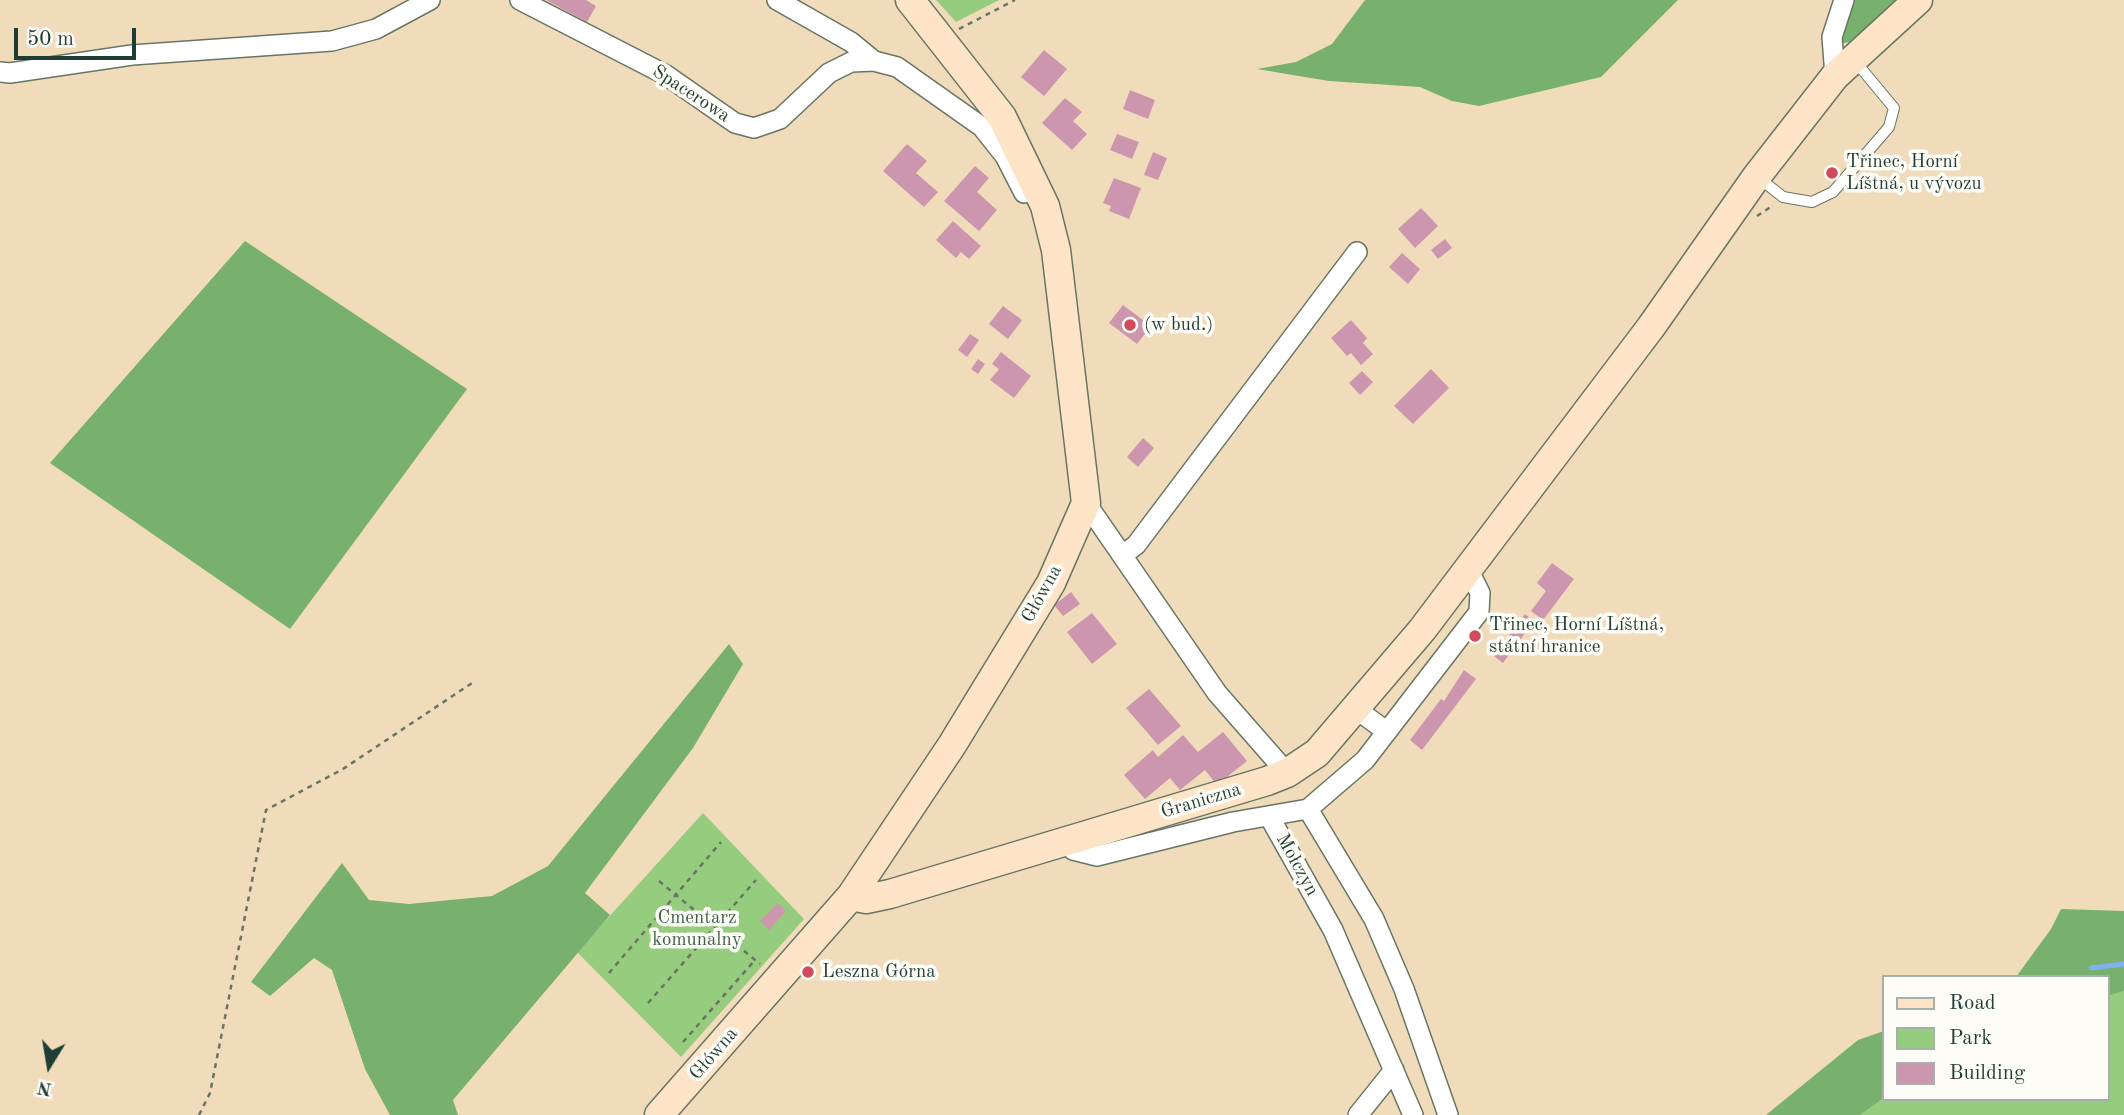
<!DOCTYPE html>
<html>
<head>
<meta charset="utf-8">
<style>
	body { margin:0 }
	#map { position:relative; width:2124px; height:1115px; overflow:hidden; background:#f0dcbb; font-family:"Old Standard TT",serif }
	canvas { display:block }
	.legend { position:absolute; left:1882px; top:975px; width:228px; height:126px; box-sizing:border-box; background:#fdfcf7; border:2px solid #a4b0a9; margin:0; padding:9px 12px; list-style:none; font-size:21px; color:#1f3d34 }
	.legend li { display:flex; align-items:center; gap:14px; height:35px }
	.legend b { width:35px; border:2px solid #a4b0a9 }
	.north { position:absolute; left:14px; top:1031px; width:70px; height:70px; -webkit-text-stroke:5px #fdfcf7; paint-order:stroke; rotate:191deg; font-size:19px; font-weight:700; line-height:28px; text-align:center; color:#1f3d34 }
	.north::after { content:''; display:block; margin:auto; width:24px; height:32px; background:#1f3d34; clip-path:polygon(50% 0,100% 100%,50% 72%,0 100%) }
	.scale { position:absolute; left:14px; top:28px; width:122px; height:32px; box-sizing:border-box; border:4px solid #1f3d34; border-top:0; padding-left:9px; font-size:21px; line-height:24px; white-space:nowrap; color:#1f3d34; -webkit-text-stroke:5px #fdfcf7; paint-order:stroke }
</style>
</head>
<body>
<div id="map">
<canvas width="2124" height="1115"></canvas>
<ul class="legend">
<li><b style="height:9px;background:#fee4c6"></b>Road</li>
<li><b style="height:19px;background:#96cc7e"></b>Park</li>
<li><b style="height:19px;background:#cc97ae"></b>Building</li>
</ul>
<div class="north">N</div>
<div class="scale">50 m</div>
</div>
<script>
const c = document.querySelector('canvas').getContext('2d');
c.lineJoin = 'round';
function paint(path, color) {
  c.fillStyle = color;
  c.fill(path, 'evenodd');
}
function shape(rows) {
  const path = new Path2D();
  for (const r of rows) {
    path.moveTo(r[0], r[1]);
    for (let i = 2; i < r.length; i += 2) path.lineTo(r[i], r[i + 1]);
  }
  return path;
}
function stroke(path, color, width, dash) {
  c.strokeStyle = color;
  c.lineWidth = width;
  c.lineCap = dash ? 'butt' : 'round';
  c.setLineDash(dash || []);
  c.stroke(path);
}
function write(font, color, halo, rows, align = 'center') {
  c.font = font + ' "Old Standard TT",serif';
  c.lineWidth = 7;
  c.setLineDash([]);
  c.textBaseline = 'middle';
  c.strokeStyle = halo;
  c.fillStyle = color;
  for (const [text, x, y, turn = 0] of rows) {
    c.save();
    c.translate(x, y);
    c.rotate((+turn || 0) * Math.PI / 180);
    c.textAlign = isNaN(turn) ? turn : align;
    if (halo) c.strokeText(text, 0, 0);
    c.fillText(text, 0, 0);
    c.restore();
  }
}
paint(shape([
	[936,0,999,0,956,22],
	[703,813,804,919,681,1057,577,952],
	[2124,991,2124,1115,1860,1115,1884,1098,2108,1099,2108,996]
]), '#96cc7e');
paint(shape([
	[1365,0,1678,0,1601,77,1479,106,1452,101,1420,87,1329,81,1257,69,1296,62,1332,44],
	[1849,0,1900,0,1853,42,1843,43,1839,33],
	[245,241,467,389,290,629,50,463],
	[729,644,743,664,693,748,585,893,610,915,453,1100,458,1115,390,1115,365,1069,332,970,314,958,270,996,251,982,342,863,369,900,409,904,492,896,548,866],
	[2061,909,2124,911,2124,991,2108,996,2108,977,2016,977,2051,929],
	[1884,1031,1884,1098,1860,1115,1766,1115,1858,1040]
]), '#78b06d');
stroke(shape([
	[2091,968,2124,964]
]), '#7fb1eb', 5);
paint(shape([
	[546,0,586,0,596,6,587,22],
	[1044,50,1067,69,1044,96,1021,77],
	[1130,90,1155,100,1148,119,1123,109],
	[1065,98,1082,112,1073,121,1087,134,1072,150,1042,123],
	[1117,134,1139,142,1132,159,1110,150],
	[907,144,927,161,916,173,938,192,924,207,883,171],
	[1153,152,1167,158,1158,180,1144,175],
	[975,166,989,178,977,192,997,210,979,231,944,201],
	[1114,178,1141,188,1129,219,1109,211,1111,206,1103,203],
	[1421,208,1438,226,1415,248,1398,229],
	[953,221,981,246,969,259,961,252,956,258,936,240],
	[1445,239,1452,248,1438,259,1431,250],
	[1402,253,1420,269,1408,284,1389,267],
	[1123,305,1151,326,1137,344,1109,323],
	[1003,306,1022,320,1008,339,989,324],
	[1351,320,1367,338,1363,343,1373,354,1361,365,1351,353,1347,356,1331,338],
	[970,334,979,340,967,357,958,350],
	[1001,352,1031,376,1014,398,990,380,999,369,992,364],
	[978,359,985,364,978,374,971,369],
	[1431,369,1449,388,1413,424,1394,406],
	[1362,371,1373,382,1360,395,1349,383],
	[1143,438,1154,448,1138,467,1127,457],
	[1552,563,1574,579,1543,620,1531,611,1546,591,1537,583],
	[1071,592,1080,604,1063,616,1054,605],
	[1092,613,1117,644,1092,664,1067,632],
	[1525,614,1534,621,1503,663,1494,656],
	[1464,670,1476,679,1422,750,1410,740,1441,699,1444,701],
	[1149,689,1181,726,1158,745,1126,708],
	[1223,732,1247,761,1217,785,1205,770,1180,790,1170,778,1145,799,1124,775,1153,750,1158,757,1183,735,1198,752],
	[778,903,786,911,769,930,760,921]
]), '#cc97ae');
const lane = shape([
	[1759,178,1783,197,1812,202,1833,192,1889,127,1894,108,1855,61]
]);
const street = shape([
	[520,0,666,75,735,123,754,128,780,119,829,73,851,62,874,61,897,67,982,127,1005,156,1024,193],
	[777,0,851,42,874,61],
	[0,72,10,73,132,55,332,41,376,29,430,0],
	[1835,76,1832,37,1844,0],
	[1086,503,1217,693,1287,773],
	[1124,554,1136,545,1357,252],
	[1356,709,1386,731],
	[1308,809,1374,919,1404,989,1448,1115],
	[1269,816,1333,930,1413,1115],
	[1066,841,1073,850,1097,856,1233,822,1308,809,1365,760,1479,612,1480,593,1468,569],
	[1358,1115,1394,1070]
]);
const secondary = shape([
	[851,896,866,899,890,894,1267,781,1287,773,1317,753,1422,630,1651,327,1757,176,1835,76,1918,0],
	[659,1115,851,896,952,745,1051,583,1086,503,1056,250,1045,206,1002,117,910,0]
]);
stroke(lane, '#687563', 12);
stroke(street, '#687563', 22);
stroke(secondary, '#687563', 31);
stroke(shape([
	[959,29,1015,0],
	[1757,216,1772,206],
	[659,881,760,964],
	[609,973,721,842],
	[648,1003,756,880],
	[683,1042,755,960],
	[199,1115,210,1093,266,810,343,769,475,681]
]), '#687563', 2.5, [5, 5]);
stroke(lane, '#fff', 10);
stroke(street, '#fff', 19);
stroke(secondary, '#fee4c6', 28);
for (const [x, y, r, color] of [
	[1832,173,7,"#d1495b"],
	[1130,325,7,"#d1495b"],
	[1475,636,7,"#d1495b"],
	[808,972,7,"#d1495b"]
]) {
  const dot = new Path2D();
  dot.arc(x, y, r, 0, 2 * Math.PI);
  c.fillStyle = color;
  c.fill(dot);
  stroke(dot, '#fdfcf7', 2.5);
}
write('19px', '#1f3d34', '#fdfcf7', [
	["Spacerowa",691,94,33],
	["Główna",1042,594,-61],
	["Graniczna",1201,801,-17],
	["Mołczyn",1297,865,61],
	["Główna",714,1054,-49]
]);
write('19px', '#1f3d34', '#fdfcf7', [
	["Třinec, Horní",1846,162],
	["Líštná, u vývozu",1846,184],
	["(w bud.)",1144,325],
	["Třinec, Horní Líštná,",1489,625],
	["státní hranice",1489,647],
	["Leszna Górna",822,972]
], 'left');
write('19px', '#3d6146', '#fdfcf7', [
	["Cmentarz",697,918],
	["komunalny",697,940]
]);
</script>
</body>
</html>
